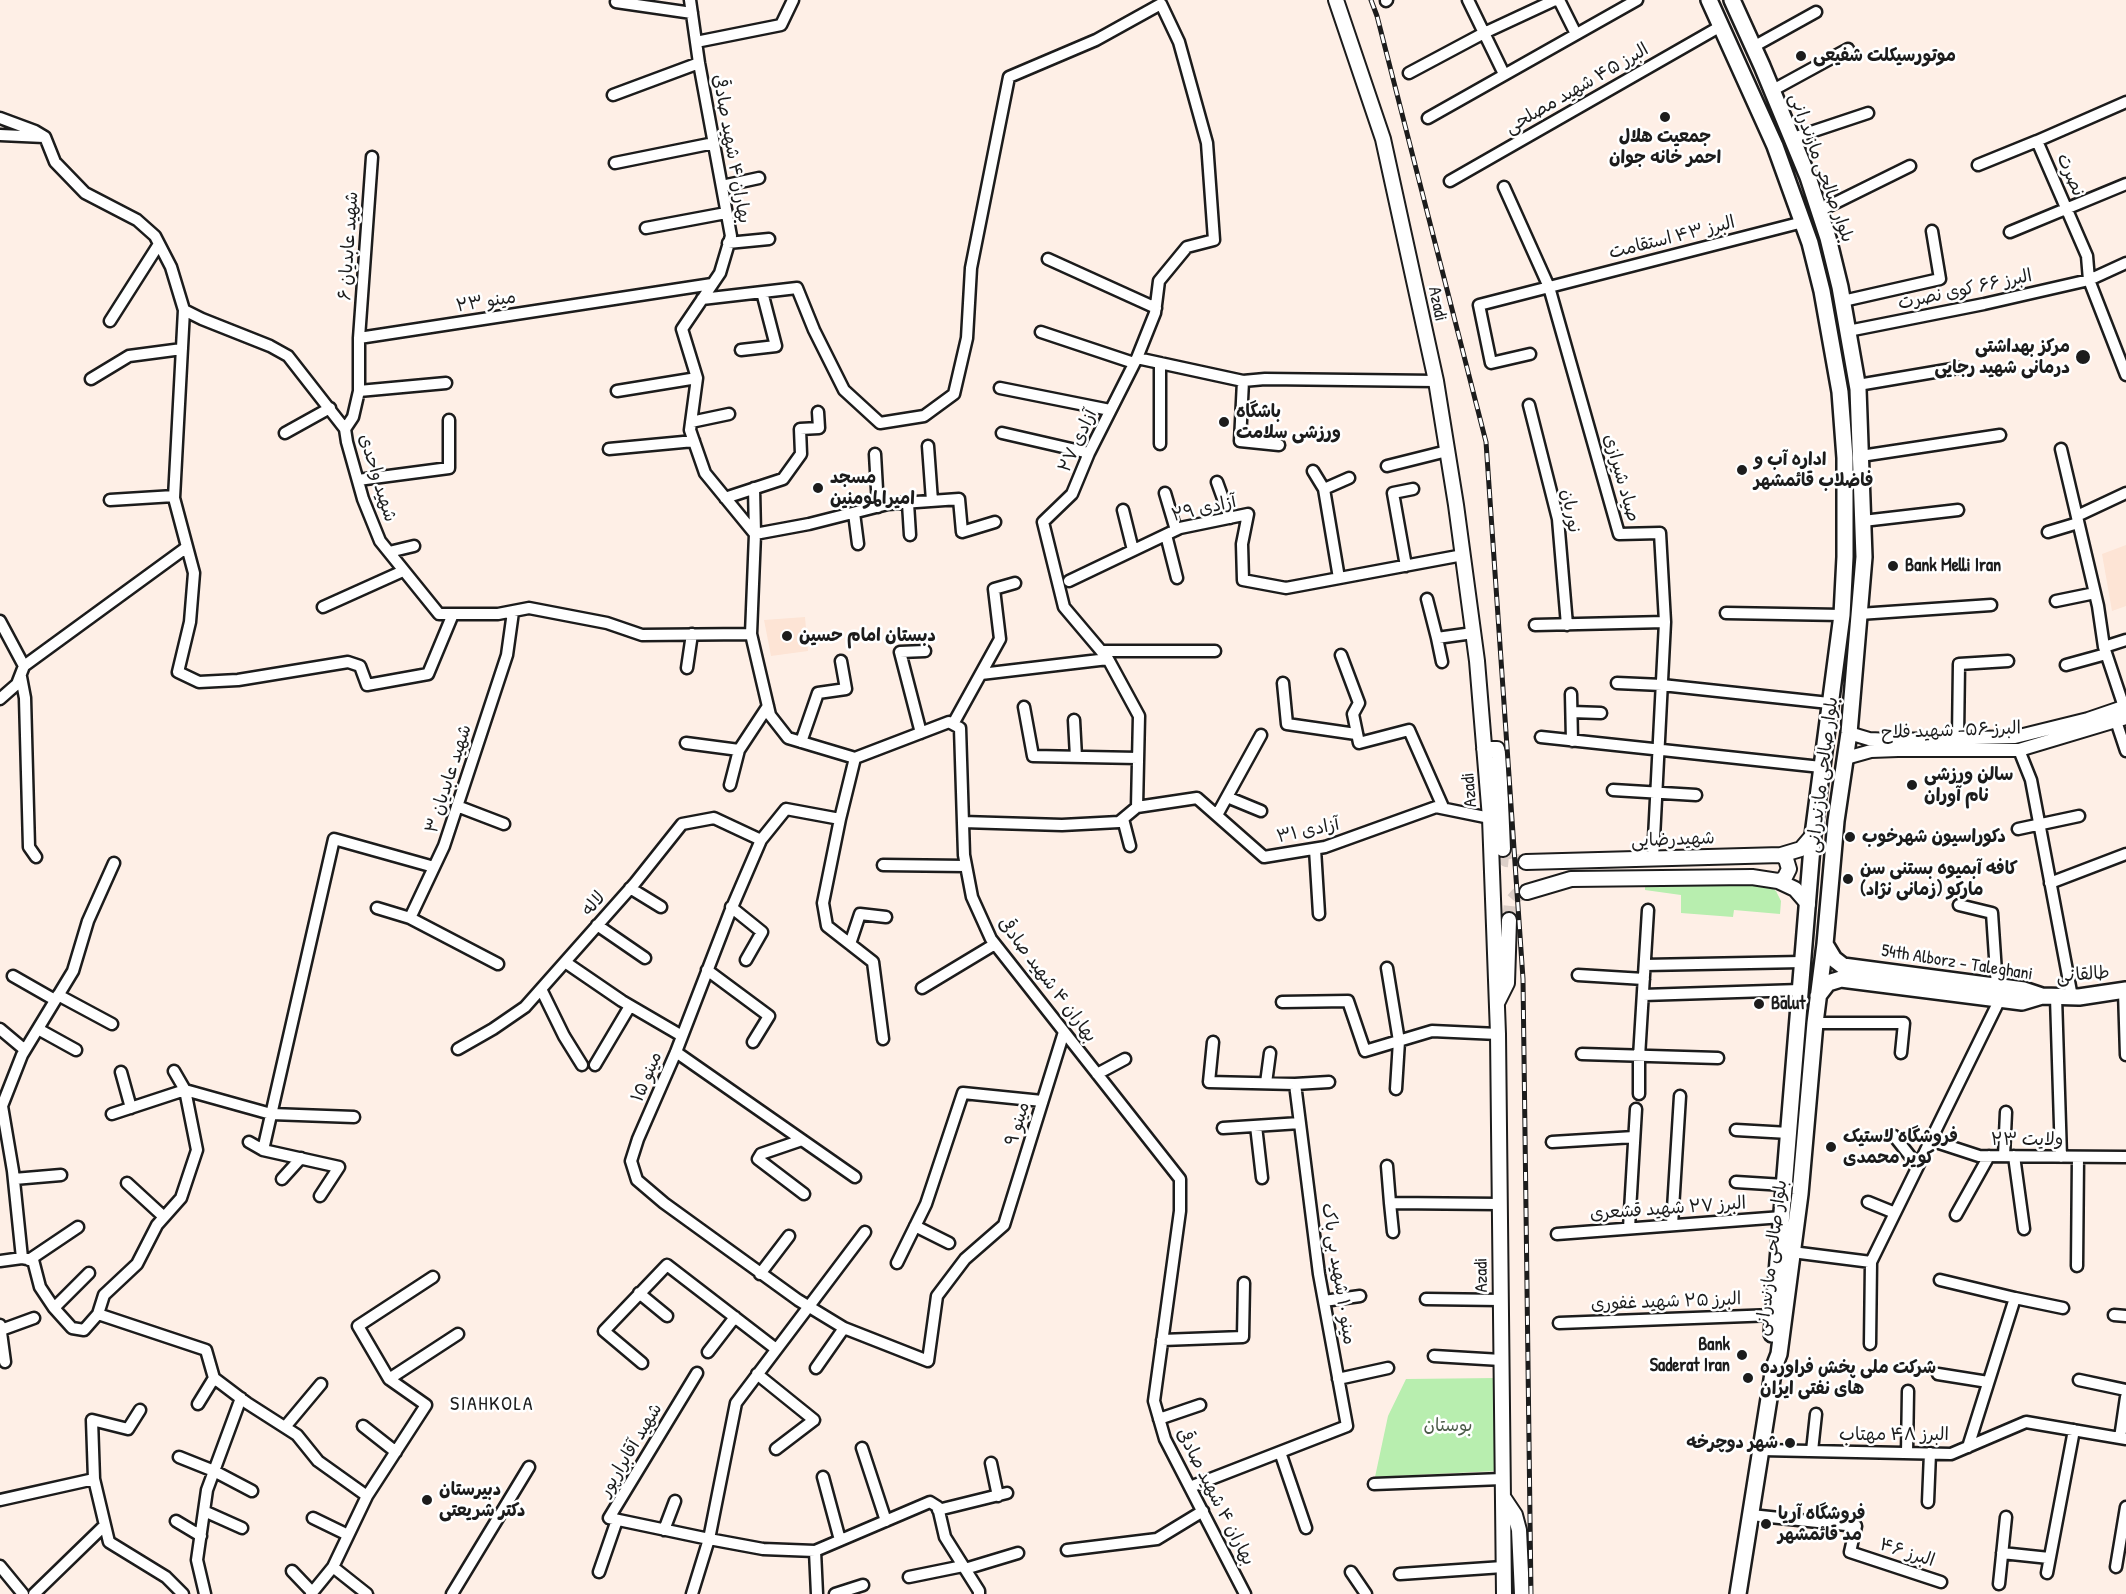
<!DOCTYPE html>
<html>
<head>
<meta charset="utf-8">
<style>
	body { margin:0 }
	canvas { display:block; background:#feefe6 }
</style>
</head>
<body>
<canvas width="2126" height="1594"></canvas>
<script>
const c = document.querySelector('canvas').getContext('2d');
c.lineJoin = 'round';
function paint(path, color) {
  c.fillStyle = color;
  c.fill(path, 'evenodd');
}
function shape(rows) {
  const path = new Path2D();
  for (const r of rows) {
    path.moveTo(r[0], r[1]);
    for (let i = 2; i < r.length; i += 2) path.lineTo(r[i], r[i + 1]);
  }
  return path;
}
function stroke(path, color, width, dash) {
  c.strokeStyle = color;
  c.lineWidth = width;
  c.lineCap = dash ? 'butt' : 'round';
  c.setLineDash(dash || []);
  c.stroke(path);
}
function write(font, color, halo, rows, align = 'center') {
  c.font = font + ' "Patrick Hand","Playpen Sans Arabic",sans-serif';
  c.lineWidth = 5;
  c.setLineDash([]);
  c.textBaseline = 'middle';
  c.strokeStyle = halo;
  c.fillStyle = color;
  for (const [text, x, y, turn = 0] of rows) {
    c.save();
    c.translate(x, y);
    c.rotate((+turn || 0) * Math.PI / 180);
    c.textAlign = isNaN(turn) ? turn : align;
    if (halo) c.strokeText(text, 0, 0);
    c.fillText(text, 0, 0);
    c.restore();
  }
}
paint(shape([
	[2126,545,2126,606,2112,611,2102,554],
	[805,617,808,651,771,656,764,620]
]), '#fde4d5');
paint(shape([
	[1766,884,1776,891,1781,901,1780,914,1734,910,1733,917,1681,913,1681,895,1645,890,1645,886],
	[1496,1378,1497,1471,1375,1477,1388,1416,1406,1379]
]), '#b8eeaf');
stroke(shape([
	[1503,849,1506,860,1526,862],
	[1509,920,1511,902,1517,895,1527,892]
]), '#dccfc8', 14, [14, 7]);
const minor = shape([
	[690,0,699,63,731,236,720,273,682,329,697,378,690,430,705,473,755,534,751,634,770,715,788,738,855,758,949,722,960,728,964,855,972,897,991,939,1180,1179,1180,1211,1154,1401,1165,1439,1245,1594],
	[1468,0,1504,74],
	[1559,0,1576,34],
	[1386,1,1387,0],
	[616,2,692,13],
	[696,42,781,25,793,0],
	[1753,47,1816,12],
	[1409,73,1484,33,1555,0],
	[1773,90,1848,49],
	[613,95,699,63],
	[2126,102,2037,141,2087,256,2089,280,2126,375],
	[0,118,35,131,45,137,55,162,85,193,137,220,155,236,171,267,184,310,202,319,270,346,288,356,345,429,347,442,363,499,380,541,439,614,498,614,529,608,607,623,642,635,751,634],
	[1428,118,1637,0],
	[0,135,44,137],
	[1793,138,1868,113],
	[615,163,714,143],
	[1978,165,2037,141],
	[1450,181,1721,26],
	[722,186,759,178],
	[1504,187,1549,287,1619,534,1660,533,1665,622,1653,858],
	[1819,211,1910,166],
	[646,228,726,213],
	[2010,232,2126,184],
	[728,243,769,239],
	[1048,259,1156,308],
	[702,299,797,288,814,330,844,390,880,423,924,416,954,394,967,338,971,268,1009,77,1096,40,1161,4,1179,42,1207,143,1214,240,1187,247,1159,281,1155,313,1137,358],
	[1843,301,1940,279,1932,231],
	[184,310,174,498,194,573,190,622,178,672,199,682,238,680,348,662,360,666,367,685,428,674,453,614],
	[110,321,159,244],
	[1848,331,1984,304,2089,280,2126,263],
	[1041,332,1134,363],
	[359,338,372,157],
	[741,350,776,346,762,292],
	[1530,354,1491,363,1479,305,1803,222],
	[1160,363,1160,444],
	[91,379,129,356,182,349],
	[1243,381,1240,441,1279,445],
	[1858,385,1958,368],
	[1000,388,1110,410],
	[359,391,446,383],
	[617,391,697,378],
	[1529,405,1558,519,1567,625],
	[691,422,729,414],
	[345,429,353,417,359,391,359,338,712,284],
	[285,433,330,408],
	[1002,433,1089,453],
	[928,446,932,501],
	[609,449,694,441],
	[2061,449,2098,606,2104,647,2124,707],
	[875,454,878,507],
	[1861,456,2000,435],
	[1387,466,1447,451],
	[1313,471,1324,489],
	[358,480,449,468,449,420],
	[1217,482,1230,518],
	[754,488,755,534,809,524,888,504,959,499,962,532,995,522],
	[1165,493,1176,530],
	[725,498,783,479,801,454,800,429,819,428,818,412],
	[110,500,174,496],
	[908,503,910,535],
	[1123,510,1133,550],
	[854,513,858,544],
	[2077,516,2126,493],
	[1863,521,1958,510],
	[2048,532,2078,523],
	[1166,535,1177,578],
	[389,552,414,546],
	[1406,566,1393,493,1413,489],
	[1339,578,1324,489,1349,478],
	[1069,581,1180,528,1248,514,1242,544,1243,580,1286,588,1463,555],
	[1427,599,1437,638,1473,633],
	[2056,601,2095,593],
	[323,607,403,571],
	[1726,613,1842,615],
	[1859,614,1991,605],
	[0,621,24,666],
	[1535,625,1665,622],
	[1437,638,1442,662],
	[2104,647,2126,640],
	[1101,651,1215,651],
	[1341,655,1359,703,1353,714,1359,743,1409,730,1443,807],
	[2066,665,2106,654],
	[687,668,692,634],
	[981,674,1108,659],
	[21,677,25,698,29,847,36,857],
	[1283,683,1287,724,1356,734],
	[1617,683,1662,685,1829,703],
	[1571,694,1572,741],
	[0,699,17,684,24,666,187,547],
	[1024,707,1033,756,1138,758],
	[1572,712,1601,713],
	[1074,720,1076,757],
	[2116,721,2126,751],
	[953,724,1000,639,994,589,1015,583],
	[921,733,900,652,925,651],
	[1541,737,1821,767],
	[1958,738,1959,664,2008,661],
	[801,742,818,693,846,689,841,661],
	[686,743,739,750,768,706],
	[2019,750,2031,780,2072,997],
	[855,758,840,819,786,809,761,840,730,912,676,1052,638,1139,631,1161,637,1180,664,1203,798,1300,844,1328,928,1361,937,1296,965,1259,1004,1225,1064,1032],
	[730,785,739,750],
	[1613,790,1696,795],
	[1227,797,1261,811],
	[457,806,504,824],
	[1137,807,1139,716,1108,659,1064,607,1043,522,1072,494,1089,453,1137,358,1243,381,1265,379,1436,381],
	[1217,815,1261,735],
	[840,819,823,903,827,926,873,962,883,1039],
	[1123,819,1130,846],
	[963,822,1062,825,1119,822,1137,807,1197,798,1264,857,1325,847,1436,807,1490,818],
	[2018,829,2079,816],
	[1315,849,1319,914],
	[883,865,966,866],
	[2050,883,2126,854],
	[630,888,661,907],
	[1959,905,1992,913,1997,987],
	[731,907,762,932,746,960],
	[377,908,410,918,444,846,507,655,513,612],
	[410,918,498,964],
	[597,925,645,958],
	[850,944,860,914,886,917],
	[565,962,622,1001,682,1036],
	[1645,965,1802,962],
	[1387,968,1399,1041,1396,1089],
	[707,970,769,1016,753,1042],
	[1578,975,1644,979],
	[13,976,55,1000],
	[922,988,995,944],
	[541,989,564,1036,582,1065],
	[2124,991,2126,1055],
	[58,995,112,1024],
	[1643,995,1800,990],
	[2056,997,2061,1157],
	[1282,1002,1348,1001,1365,1051,1432,1031,1498,1034],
	[1815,1023,1904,1023,1901,1053],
	[0,1029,25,1050],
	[38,1029,76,1050],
	[458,1049,493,1029,525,1007,635,883,682,824,714,818,761,840],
	[676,1052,855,1177],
	[1582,1054,1718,1058],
	[595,1065,630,1006],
	[174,1071,185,1090,271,1114,354,1117],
	[121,1072,131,1108],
	[1097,1074,1125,1059],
	[1266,1083,1270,1053],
	[1295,1084,1329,1082],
	[1639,1094,1639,1057,1648,910],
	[1256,1126,1262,1178],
	[1223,1128,1300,1123],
	[1736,1130,1789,1133],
	[1894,1136,1918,1166],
	[802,1140,761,1154,758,1159,804,1194],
	[1930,1140,1979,1156,2126,1157],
	[249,1142,263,1150],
	[1552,1142,1634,1137],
	[2004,1156,2006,1112],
	[2014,1156,2024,1229],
	[1387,1166,1390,1203],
	[14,1179,61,1175],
	[282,1179,301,1158],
	[1736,1182,1784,1185],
	[127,1183,164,1217],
	[320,1196,339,1167,263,1150,334,839,434,867],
	[1868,1202,1895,1213],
	[1956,1215,1989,1156],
	[1672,1225,1680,1096],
	[915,1226,949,1243],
	[1629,1228,1636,1109],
	[1393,1232,1390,1203,1500,1204],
	[1557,1234,1782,1217],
	[1792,1252,1871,1262],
	[22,1258,13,1171,2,1106,22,1055,73,971,88,921,114,863],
	[29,1260,78,1227],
	[0,1261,22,1258,33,1260,40,1287,54,1308,72,1328,84,1330,98,1314,104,1295,137,1264,157,1225,181,1198,197,1150,185,1090,112,1114],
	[897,1263,926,1204,963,1093,1042,1101],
	[2077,1266,2078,1157],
	[760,1274,789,1236],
	[1940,1280,2015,1298,1968,1447],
	[639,1293,667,1316],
	[2015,1298,2063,1308],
	[1426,1299,1501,1300],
	[1324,1301,1360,1296],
	[54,1308,89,1273],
	[98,1314,206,1350,214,1378,247,1403,297,1435,318,1461,367,1496],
	[2114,1315,2126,1316],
	[1559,1323,1774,1315],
	[0,1325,5,1362],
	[1,1330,34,1318],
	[1162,1340,1243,1337,1244,1283],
	[1870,1344,1871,1262,2000,999],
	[708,1352,735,1317],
	[1434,1356,1501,1360],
	[642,1363,604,1331,667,1265,776,1349],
	[816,1368,844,1328],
	[697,1373,609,1518,709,1539,736,1403,865,1232],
	[757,1374,814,1420,776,1449],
	[1938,1374,1988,1382],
	[389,1379,458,1334],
	[1338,1379,1388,1368],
	[2079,1380,2126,1390],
	[198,1404,214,1378],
	[140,1410,128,1429,92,1420,94,1479,109,1542,166,1577,183,1594],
	[1159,1419,1200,1405],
	[363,1426,396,1452],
	[285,1427,321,1384],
	[2120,1438,2126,1397],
	[862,1448,886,1521],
	[1762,1450,1951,1454,2026,1422,2126,1439],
	[1812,1451,1816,1414],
	[1280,1452,1306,1528],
	[1907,1453,1908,1391],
	[179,1457,214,1471,252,1491],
	[991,1463,998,1496],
	[823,1477,840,1540],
	[1374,1484,1502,1479],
	[1190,1487,1347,1426,1319,1274,1295,1084,1209,1082,1213,1042],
	[0,1500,94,1479],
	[1928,1502,1930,1453],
	[938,1510,1007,1493],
	[204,1511,242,1528],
	[1751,1515,1856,1526,1850,1552,1941,1582],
	[313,1518,348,1535],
	[176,1521,201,1536],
	[664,1530,675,1501],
	[1067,1550,1157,1539,1203,1511],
	[815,1551,817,1594],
	[2002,1553,2049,1558],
	[0,1566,23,1594],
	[333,1567,367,1594],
	[2116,1567,2126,1507],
	[965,1569,1018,1553],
	[292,1571,312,1592],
	[599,1572,617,1520],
	[1351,1572,1366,1594],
	[2047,1573,2074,1430],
	[1400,1574,1503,1567],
	[909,1577,963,1566],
	[1999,1584,2006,1517],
	[34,1594,105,1525],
	[205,1594,197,1560,207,1490,241,1398],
	[311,1594,333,1567,367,1496,426,1405,389,1379,358,1326,433,1277],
	[452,1594,529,1467],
	[692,1594,709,1539,763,1549,815,1551,930,1502,938,1507,945,1537,979,1591,979,1594],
	[835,1594,863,1585]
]);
const tertiary = shape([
	[1849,733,1869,739,1893,740,2015,737,2088,719,2126,706],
	[1846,758,1871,751,1898,750,2019,750,2126,718]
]);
const secondary = shape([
	[1336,0,1383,139,1436,381,1456,505,1477,661,1490,818,1498,1034,1504,1594],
	[1484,749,1497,749,1499,756,1503,849],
	[1526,862,1781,855,1801,849,1813,835],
	[1778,881,1784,879,1789,869,1786,859,1781,855],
	[1527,892,1571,879,1752,877,1778,881,1795,889,1808,904],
	[1498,1001,1507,983,1509,920],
	[1503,1497,1515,1515,1519,1530,1522,1594]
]);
const primary = shape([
	[1709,0,1775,146,1810,243,1822,291,1840,392,1845,458,1845,557,1842,615,1813,835,1772,1334],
	[1732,0,1762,66,1808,177,1828,238,1840,287,1858,389,1864,557,1849,733,1836,821,1825,944,1815,1023,1800,1194,1779,1354,1774,1367,1738,1594],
	[1825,944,1834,959,1843,966,2024,990,2042,996,2079,997,2126,990],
	[1818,996,1828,983,1841,979,2022,1002,2042,996]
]);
stroke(minor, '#1c1c1c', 15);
stroke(tertiary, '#1c1c1c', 16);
stroke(secondary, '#1c1c1c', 18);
stroke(primary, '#1c1c1c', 20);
stroke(minor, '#fff', 10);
stroke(tertiary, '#fff', 12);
stroke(secondary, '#fff', 14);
stroke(primary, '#fff', 15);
const rail = shape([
	[1371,0,1377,16,1486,442,1523,979,1531,1594]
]);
stroke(rail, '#1c1c1c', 5);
stroke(rail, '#fff', 3, [9]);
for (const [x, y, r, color] of [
	[1801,56,6,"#1c1c1c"],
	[1665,117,6,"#1c1c1c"],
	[2083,357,8,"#1c1c1c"],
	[1224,422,6,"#1c1c1c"],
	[1742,470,6,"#1c1c1c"],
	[818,488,6,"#1c1c1c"],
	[1893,566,6,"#1c1c1c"],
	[787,636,6,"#1c1c1c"],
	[1912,785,6,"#1c1c1c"],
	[1850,837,6,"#1c1c1c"],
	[1848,879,6,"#1c1c1c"],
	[1759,1004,6,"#1c1c1c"],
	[1831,1147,6,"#1c1c1c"],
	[1742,1355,6,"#1c1c1c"],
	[1748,1378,6,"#1c1c1c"],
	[1790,1443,6,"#1c1c1c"],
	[427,1500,6,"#1c1c1c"],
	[1766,1524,6,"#1c1c1c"]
]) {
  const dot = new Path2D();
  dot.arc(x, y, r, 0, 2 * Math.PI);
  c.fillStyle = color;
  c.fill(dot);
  stroke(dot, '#fff', 2);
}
write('bold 18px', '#1c1c1c', '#fff', [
	["موتورسیکلت شفیعی",1813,56],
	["جمعیت هلال",1665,137,"center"],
	["احمر خانه جوان",1665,158,"center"],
	["مرکز بهداشتی",2070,347,"right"],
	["درمانی شهید رجایی",2070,368,"right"],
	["باشگاه",1236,412],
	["ورزشی سلامت",1236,433],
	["اداره آب و",1754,460],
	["فاضلاب قائمشهر",1754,481],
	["مسجد",830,478],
	["امیرالمومنین",830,499],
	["Bank Melli Iran",1905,566],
	["دبستان امام حسین",799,636],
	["سالن ورزشی",1924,775],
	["نام آوران",1924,796],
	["دکوراسیون شهرخوب",1862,837],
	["کافه آبمیوه بستنی سن",1860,869],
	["مارکو (زمانی نژاد)",1860,890],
	["Balut",1771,1004],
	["فروشگاه لاستیک",1843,1137],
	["کویر محمدی",1843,1158],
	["Bank",1730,1345,"right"],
	["Saderat Iran",1730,1366,"right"],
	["شرکت ملی پخش فراورده",1760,1368],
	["های نفتی ایران",1760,1389],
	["شهر دوچرخه",1778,1443,"right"],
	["دبیرستان",439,1490],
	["دکتر شریعتی",439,1511],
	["فروشگاه آریا",1778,1514],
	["مد قائمشهر",1778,1535]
], 'left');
write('18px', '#1c1c1c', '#fff', [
	["البرز ۴۵ شهید مصلحی",1577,89,-30],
	["بهاران ۴ شهید صادقی",731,149,80],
	["بلوار صالحی مازندرانی",1821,168,70],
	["نصرت",2070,175,67],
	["البرز ۴۳ استقامت",1672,238,-14],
	["شهید عابدیان ۶",349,246,-86],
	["البرز ۶۶ کوی نصرت",1965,290,-12],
	["مینو ۲۳",486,302,-9],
	["Azadi",1437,304,78],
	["آزادی ۲۷",1078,441,-65],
	["شهید واحدی",377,478,73],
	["صیاد شیرازی",1621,478,74],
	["آزادی ۲۹",1204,509,-13],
	["نوریان",1570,511,80],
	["البرز ۵۶- شهید فلاح",1951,731,-2],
	["بلوار صالحی مازندرانی",1823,775,-83],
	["شهید عابدیان ۳",449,779,-72],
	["Azadi",1470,790,-95],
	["آزادی ۳۱",1308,831,-12],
	["شهیدرضایی",1673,840,-2],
	["لاله",594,904,-49],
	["54th Alborz - Taleghani",1957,963,9],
	["طالقانی",2083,975,-4],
	["بهاران ۴ شهید صادقی",1047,980,53],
	["مینو ۱۵",647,1077,-67],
	["مینو ۹",1018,1124,-73],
	["ولایت ٣۳",2027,1140],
	["البرز ۲۷ شهید قشعری",1668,1209,-4],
	["بلوار صالحی مازندرانی",1772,1258,-83],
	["مینو ۱۰ شهید بی باک",1338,1274,81],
	["Azadi",1482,1275,-91],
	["البرز ۲۵ شهید غفوری",1666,1302,-2],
	["البرز ۴۸ مهتاب",1894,1435],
	["شهید آقابرارپور",631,1450,-59],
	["بهاران ۴ شهید صادقی",1215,1497,63],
	["البرز ۴۶",1907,1553,18]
]);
write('18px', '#4b5b48', '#fff', [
	["بوستان",1448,1426]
]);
c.letterSpacing = '1.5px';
write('20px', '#1c1c1c', '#fff', [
	["SIAHKOLA",492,1405]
]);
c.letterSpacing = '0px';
</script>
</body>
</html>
